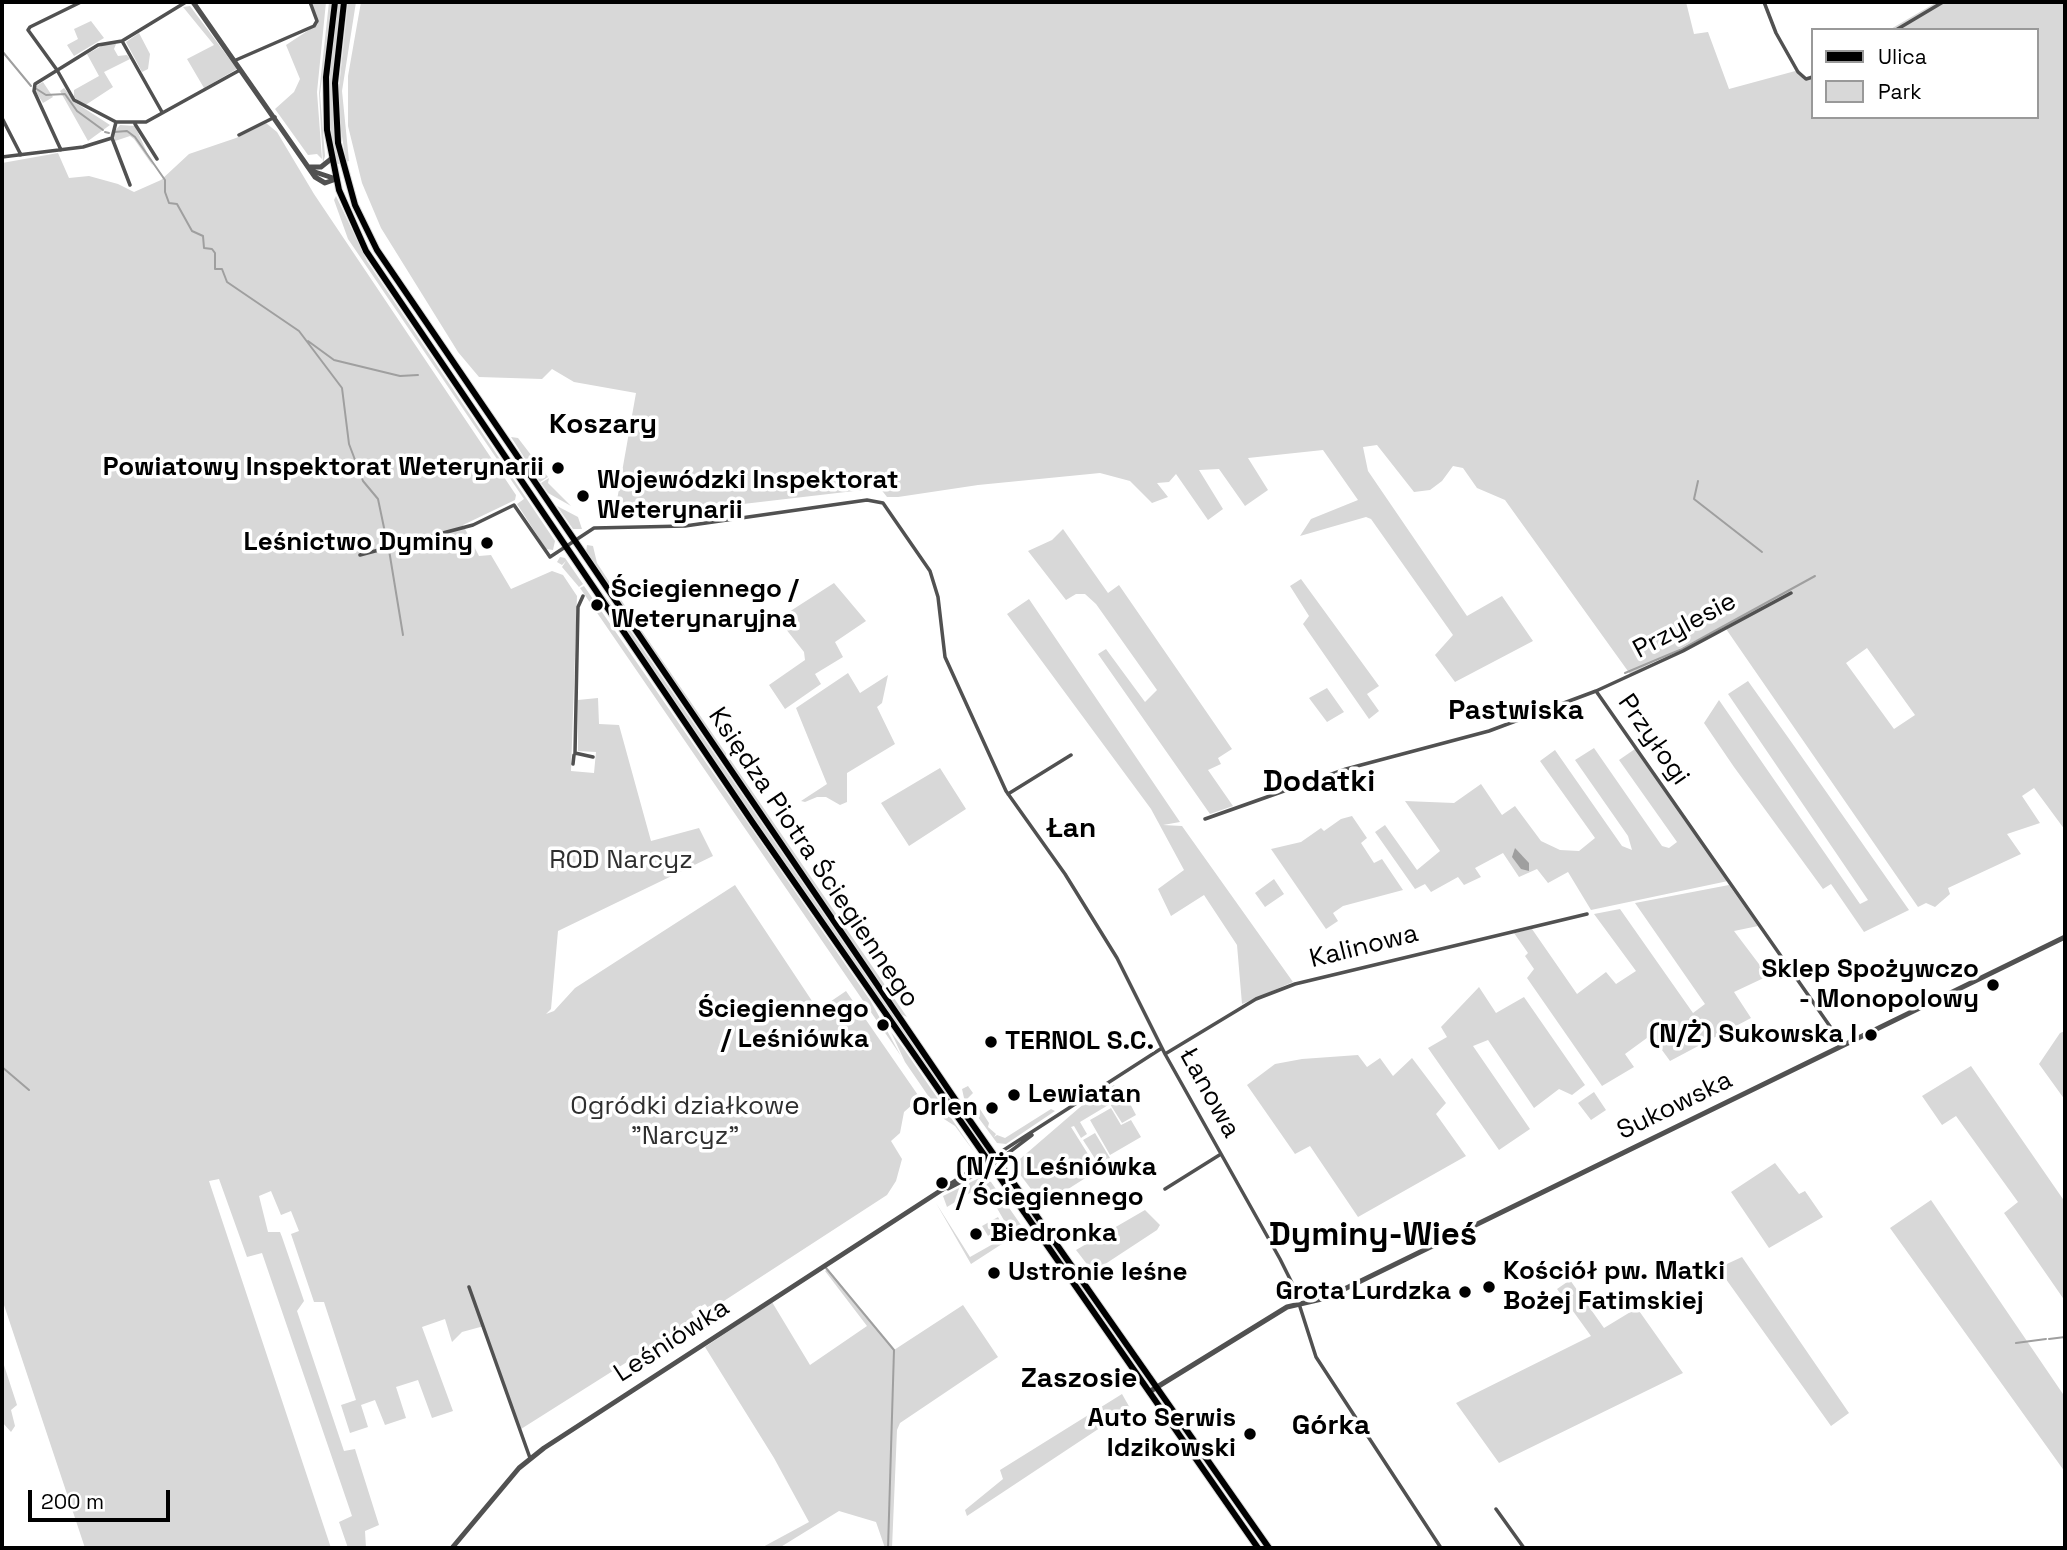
<!DOCTYPE html>
<html>
<head>
<meta charset="utf-8">
<style>
	body { margin:0 }
	#map { position:relative; width:2067px; height:1550px; overflow:hidden; background:#fff; font-family:"Space Grotesk",sans-serif }
	canvas { display:block }
	.frame { position:absolute; inset:0; border:4px solid #000; pointer-events:none }
	.legend { position:absolute; left:1811px; top:28px; width:228px; height:91px; box-sizing:border-box; background:#fff; border:2px solid #999; margin:0; padding:9px 12px; list-style:none; font-size:21px; color:#000 }
	.legend li { display:flex; align-items:center; gap:14px; height:35px }
	.legend b { width:35px; border:2px solid #999 }
	.scale { position:absolute; left:28px; top:1490px; width:142px; height:32px; box-sizing:border-box; border:4px solid #000; border-top:0; padding-left:9px; font-size:21px; line-height:24px; white-space:nowrap; color:#000; -webkit-text-stroke:5px #fff; paint-order:stroke }
</style>
</head>
<body>
<div id="map">
<canvas width="2067" height="1550"></canvas>
<div class="frame"></div>
<ul class="legend">
<li><b style="height:9px;background:#000"></b>Ulica</li>
<li><b style="height:19px;background:#d8d8d8"></b>Park</li>
</ul>
<div class="scale">200 m</div>
</div>
<script>
const c = document.querySelector('canvas').getContext('2d');
c.lineJoin = 'round';
function paint(path, color) {
  c.fillStyle = color;
  c.fill(path, 'evenodd');
}
function shape(rows) {
  const path = new Path2D();
  for (const r of rows) {
    path.moveTo(r[0], r[1]);
    for (let i = 2; i < r.length; i += 2) path.lineTo(r[i], r[i + 1]);
  }
  return path;
}
function stroke(path, color, width, dash) {
  c.strokeStyle = color;
  c.lineWidth = width;
  c.lineCap = dash ? 'butt' : 'round';
  c.setLineDash(dash || []);
  c.stroke(path);
}
function write(font, color, halo, rows, align = 'center') {
  c.font = font + ' "Space Grotesk",sans-serif';
  c.lineWidth = 7;
  c.setLineDash([]);
  c.textBaseline = 'middle';
  c.strokeStyle = halo;
  c.fillStyle = color;
  for (const [text, x, y, turn = 0] of rows) {
    c.save();
    c.translate(x, y);
    c.rotate((+turn || 0) * Math.PI / 180);
    c.textAlign = isNaN(turn) ? turn : align;
    if (halo) c.strokeText(text, 0, 0);
    c.fillText(text, 0, 0);
    c.restore();
  }
}
paint(shape([
	[311,2,326,2,317,92,322,159,317,154,308,155,275,109,294,92,300,79,286,45,318,24],
	[329,2,332,2,320,94,325,156,323,163,319,93],
	[338,2,341,2,332,94,339,164,336,164,330,131,328,84],
	[348,2,356,2,342,91,349,161,346,162,339,117,339,87],
	[361,2,1686,2,1694,34,1708,32,1729,89,1799,70,1806,78,1813,74,1813,117,2037,117,2037,30,1889,30,1937,2,2065,2,2065,830,2034,788,2022,796,2040,823,2007,834,2021,854,1948,888,1950,894,1935,907,1926,903,1918,907,1724,626,1630,674,1505,500,1477,488,1463,468,1453,466,1442,481,1430,490,1414,492,1377,445,1363,447,1368,471,1467,616,1502,596,1533,641,1455,682,1435,655,1453,635,1371,519,1366,517,1300,536,1311,519,1358,500,1323,450,1248,458,1268,490,1245,506,1219,469,1199,470,1223,509,1208,520,1176,474,1169,482,1157,483,1168,497,1152,503,1130,481,1100,473,978,485,898,497,887,497,880,488,649,515,617,500,636,393,574,382,552,369,542,379,479,377,458,352,381,228,362,183,348,126,348,76],
	[1867,648,1915,715,1894,729,1846,663],
	[190,6,237,69,204,88,187,59,214,45,183,7],
	[91,21,104,38,74,56,67,45,78,39,74,29],
	[139,33,150,54,148,69,142,72,126,42],
	[107,43,116,44,114,49,118,56,127,55,130,59,104,72,113,87,84,106,74,97,74,90,99,76,87,54],
	[43,82,53,97,43,103,36,92,36,86],
	[64,88,76,103,110,125,88,141,60,91],
	[266,123,277,132,314,194,516,495,515,500,463,525,479,556,491,555,511,589,552,571,563,575,577,596,571,771,594,773,596,752,578,751,578,700,598,698,599,724,619,725,651,841,699,828,713,856,558,931,551,1009,546,1014,554,1011,575,988,735,885,818,1010,846,991,920,1098,904,1112,900,1133,891,1141,902,1159,896,1181,887,1195,710,1310,705,1304,691,1312,695,1319,521,1429,484,1326,462,1332,452,1342,445,1319,422,1327,453,1411,432,1418,418,1380,396,1387,406,1418,385,1425,375,1400,361,1405,368,1427,350,1433,341,1405,356,1400,324,1302,314,1302,291,1234,299,1231,291,1211,281,1215,271,1191,259,1196,268,1232,280,1232,282,1237,304,1301,297,1311,344,1451,355,1449,379,1525,365,1531,366,1548,348,1548,339,1522,352,1516,262,1253,247,1257,219,1179,209,1181,331,1548,85,1548,2,1299,2,163,58,153,69,178,89,176,118,184,134,192,161,180,189,154,236,138],
	[120,125,135,126,153,166,134,139,130,136,115,141,113,133],
	[336,196,367,261,555,541,553,550,546,549,517,504,524,499,348,239,334,200],
	[511,437,518,438,548,477,540,482],
	[549,478,548,483,571,506,548,493,541,483],
	[557,506,578,517,582,529,573,529],
	[1063,529,1108,593,1119,585,1232,749,1218,758,1221,764,1208,770,1233,806,1210,814,1098,654,1106,649,1145,702,1157,690,1096,604,1085,594,1076,594,1066,600,1028,551,1052,540],
	[587,545,593,546,597,563,631,615,907,1017,901,1014,628,614,586,552],
	[560,557,565,558,583,584,579,587,562,567,566,561,562,565,557,562],
	[576,557,634,636,983,1147,827,927],
	[1301,579,1379,686,1367,694,1379,711,1369,719,1303,624,1309,616,1290,586],
	[834,583,866,621,835,642,843,657,815,674,821,684,785,709,769,685,805,660,804,652,778,619],
	[584,586,870,1000,901,1056,580,588],
	[1029,599,1180,822,1163,825,1182,826,1293,982,1242,1004,1237,945,1204,895,1171,916,1158,889,1184,870,1151,809,1007,614],
	[848,673,860,693,888,675,882,703,877,707,895,744,847,773,847,802,840,805,826,797,817,797,805,802,801,801,827,784,796,708],
	[1748,681,1792,743,1909,910,1864,932,1831,884,1823,889,1734,767,1704,723,1719,700,1860,904,1868,900,1728,694],
	[1327,688,1344,712,1327,722,1309,698],
	[1594,748,1662,846,1669,848,1677,842,1619,760,1635,749,1728,881,1591,910,1568,872,1548,883,1537,869,1519,877,1503,853,1475,868,1481,877,1464,885,1458,877,1431,892,1425,884,1415,889,1375,832,1385,825,1417,870,1440,851,1405,801,1454,803,1481,784,1502,815,1515,806,1541,841,1560,850,1579,851,1595,838,1540,761,1555,750,1622,846,1632,850,1628,836,1575,760],
	[940,768,966,809,909,846,881,803],
	[1352,816,1367,838,1361,843,1374,863,1382,859,1403,890,1343,906,1333,913,1338,921,1326,929,1271,849,1301,842,1321,828,1324,831,1341,819],
	[1274,879,1284,894,1265,907,1255,893],
	[1729,885,1758,926,1734,931,1768,976,1734,992,1751,1018,1670,1061,1651,1035,1625,1054,1634,1067,1602,1086,1527,978,1534,969,1525,956,1528,953,1514,933,1532,929,1577,994,1606,972,1616,984,1636,971,1594,914,1620,909,1693,1013,1705,1004,1635,903],
	[1479,987,1496,1013,1524,997,1585,1085,1572,1095,1559,1089,1534,1108,1488,1040,1473,1046,1530,1129,1499,1150,1428,1048,1447,1037,1441,1027],
	[2065,1031,2065,1100,2039,1064,2060,1033],
	[891,1032,904,1049,975,1153,955,1126,944,1119,905,1062],
	[1358,1055,1367,1067,1380,1058,1393,1076,1412,1058,1446,1103,1436,1114,1466,1156,1358,1217,1310,1146,1295,1154,1247,1085,1275,1064,1302,1059],
	[1971,1066,2065,1202,2065,1301,2004,1213,2018,1202,1956,1116,1942,1125,1922,1096],
	[1114,1085,1121,1098,1126,1096,1136,1115,1122,1123,1110,1104,1080,1122,1087,1134,1081,1138,1074,1126,1071,1127,1098,1170,1043,1205,1013,1165,1086,1102],
	[968,1086,973,1093,967,1099,978,1106,989,1123,988,1127,996,1134,994,1137,997,1135,1005,1138,1051,1109,1055,1111,1006,1144,997,1143,964,1098,962,1089],
	[1594,1092,1606,1110,1591,1120,1578,1103],
	[1111,1108,1121,1125,1131,1120,1141,1137,1110,1155,1090,1120],
	[1095,1133,1110,1158,1099,1165,1083,1140],
	[1775,1163,1799,1194,1805,1191,1823,1217,1769,1248,1731,1192],
	[979,1178,991,1182,1021,1225,1023,1236,1013,1236,986,1189,978,1188,947,1207,943,1196],
	[1931,1200,2065,1397,2065,1472,1890,1228],
	[936,1203,970,1257,993,1244,982,1226,998,1217,1005,1230,1005,1242,971,1264],
	[1145,1210,1160,1225,1157,1230,1093,1272,1076,1250],
	[1742,1257,1849,1413,1831,1426,1718,1268],
	[828,1269,894,1350,963,1305,998,1357,900,1423,897,1430,892,1548,885,1548,876,1522,839,1511,779,1548,761,1548,809,1522,774,1458,705,1347,772,1302,810,1365,867,1326,825,1271],
	[1570,1280,1604,1328,1637,1308,1683,1373,1499,1463,1456,1403,1591,1336,1557,1289],
	[2,1359,17,1405,11,1410,15,1426,11,1432,2,1422],
	[1122,1394,1130,1408,967,1516,965,1510,1003,1479,1000,1470]
]), '#d8d8d8');
paint(shape([
	[1515,848,1529,863,1529,871,1521,869,1512,857]
]), '#9f9f9f');
stroke(shape([
	[2,51,31,86],
	[35,88,46,95,65,94,77,111,103,130],
	[105,132,109,133],
	[114,132,127,131,135,137,165,180,165,192,169,203,177,204,192,231,203,236,204,248,212,249,215,253,215,269,222,269,227,282,299,331,342,388,349,444,363,481,378,499,387,542],
	[308,341,334,360,400,376,418,375],
	[1698,481,1694,499,1762,552],
	[389,550,403,635],
	[1625,673,1682,649,1815,576],
	[2,1067,29,1090],
	[826,1268,894,1350,888,1548],
	[2049,1339,2065,1337],
	[2016,1343,2046,1339]
]), '#9f9f9f', 2);
const primary = shape([
	[335,2,326,77,327,130,339,190,366,251,753,823,1258,1548],
	[344,2,335,83,338,143,355,205,377,250,959,1105,1269,1548]
]);
stroke(primary, '#dbdbdb', 8);
stroke(shape([
	[81,2,30,27,28,30,57,70,74,100,116,122,146,122,240,70],
	[1764,2,1776,33,1798,72,1806,79,1813,77],
	[1896,30,1943,2],
	[122,41,162,112],
	[236,60,314,26,317,21,310,2],
	[2,118,21,155],
	[135,124,157,159],
	[239,135,275,117],
	[112,138,116,122],
	[61,150,34,91,35,84,98,45,122,41,186,2],
	[2,157,83,147,112,138,130,185],
	[360,555,473,525,514,505,550,557,594,528,685,526,867,500,883,503,930,571,938,597,945,657,1006,791,1065,874,1117,958,1165,1054,1280,1259,1293,1285,1316,1357,1441,1548],
	[583,596,578,607,575,753,593,757],
	[1596,691,1683,651,1791,593],
	[573,764,574,755],
	[1008,794,1071,755],
	[1205,819,1346,769,1489,731,1596,691,1843,1045],
	[1165,1054,1256,999,1295,984,1587,914],
	[996,1155,1162,1048],
	[999,1160,1032,1135],
	[1165,1189,1221,1154],
	[469,1287,530,1458],
	[1496,1509,1524,1548]
]), '#515151', 3.5);
stroke(shape([
	[193,2,315,177,325,183,336,179],
	[309,167,321,167,331,159],
	[312,171,336,179],
	[948,1188,998,1162],
	[1149,1392,1287,1307,1326,1298,2065,937],
	[452,1548,519,1468,544,1448,994,1156]
]), '#515151', 5);
stroke(primary, '#000', 6);
for (const [x, y, r, color] of [
	[558,468,7,"#000"],
	[583,496,7,"#000"],
	[487,543,7,"#000"],
	[597,605,7,"#000"],
	[1993,985,7,"#000"],
	[883,1025,7,"#000"],
	[1871,1035,7,"#000"],
	[991,1042,7,"#000"],
	[1014,1095,7,"#000"],
	[992,1108,7,"#000"],
	[942,1183,7,"#000"],
	[976,1234,7,"#000"],
	[994,1273,7,"#000"],
	[1489,1287,7,"#000"],
	[1465,1292,7,"#000"],
	[1250,1434,7,"#000"]
]) {
  const dot = new Path2D();
  dot.arc(x, y, r, 0, 2 * Math.PI);
  c.fillStyle = color;
  c.fill(dot);
  stroke(dot, '#fff', 2.5);
}
write('bold 26px', '#000', '#fff', [
	["Powiatowy Inspektorat Weterynarii",544,468],
	["Wojewódzki Inspektorat",597,481,"left"],
	["Weterynarii",597,511,"left"],
	["Leśnictwo Dyminy",473,543],
	["Ściegiennego /",611,590,"left"],
	["Weterynaryjna",611,620,"left"],
	["Sklep Spożywczo",1979,970],
	["- Monopolowy",1979,1000],
	["Ściegiennego",869,1010],
	["/ Leśniówka",869,1040],
	["(N/Ż) Sukowska I",1857,1035],
	["TERNOL S.C.",1005,1042,"left"],
	["Lewiatan",1028,1095,"left"],
	["Orlen",978,1108],
	["(N/Ż) Leśniówka",956,1168,"left"],
	["/ Ściegiennego",956,1198,"left"],
	["Biedronka",990,1234,"left"],
	["Kościół pw. Matki",1503,1272,"left"],
	["Bożej Fatimskiej",1503,1302,"left"],
	["Ustronie leśne",1008,1273,"left"],
	["Grota Lurdzka",1451,1292],
	["Auto Serwis",1236,1419],
	["Idzikowski",1236,1449]
], 'right');
write('26px', '#000', '#fff', [
	["Przylesie",1685,626,-28],
	["Przyłogi",1653,740,55],
	["Księdza Piotra Ściegiennego",813,858,56],
	["Kalinowa",1364,947,-14],
	["Łanowa",1209,1093,61],
	["Sukowska",1675,1106,-26],
	["Leśniówka",672,1341,-33]
]);
write('26px', '#2f2f2f', '#fff', [
	["ROD Narcyz",621,861],
	["Ogródki działkowe",685,1107],
	["\"Narcyz\"",685,1137]
]);
write('bold 28px', '#000', '#fff', [
	["Koszary",603,425],
	["Pastwiska",1516,711],
	["Łan",1071,829],
	["Zaszosie",1079,1379],
	["Górka",1331,1426]
]);
write('bold 30px', '#000', '#fff', [
	["Dodatki",1319,783]
]);
write('bold 33px', '#000', '#fff', [
	["Dyminy-Wieś",1373,1236]
]);
</script>
</body>
</html>
